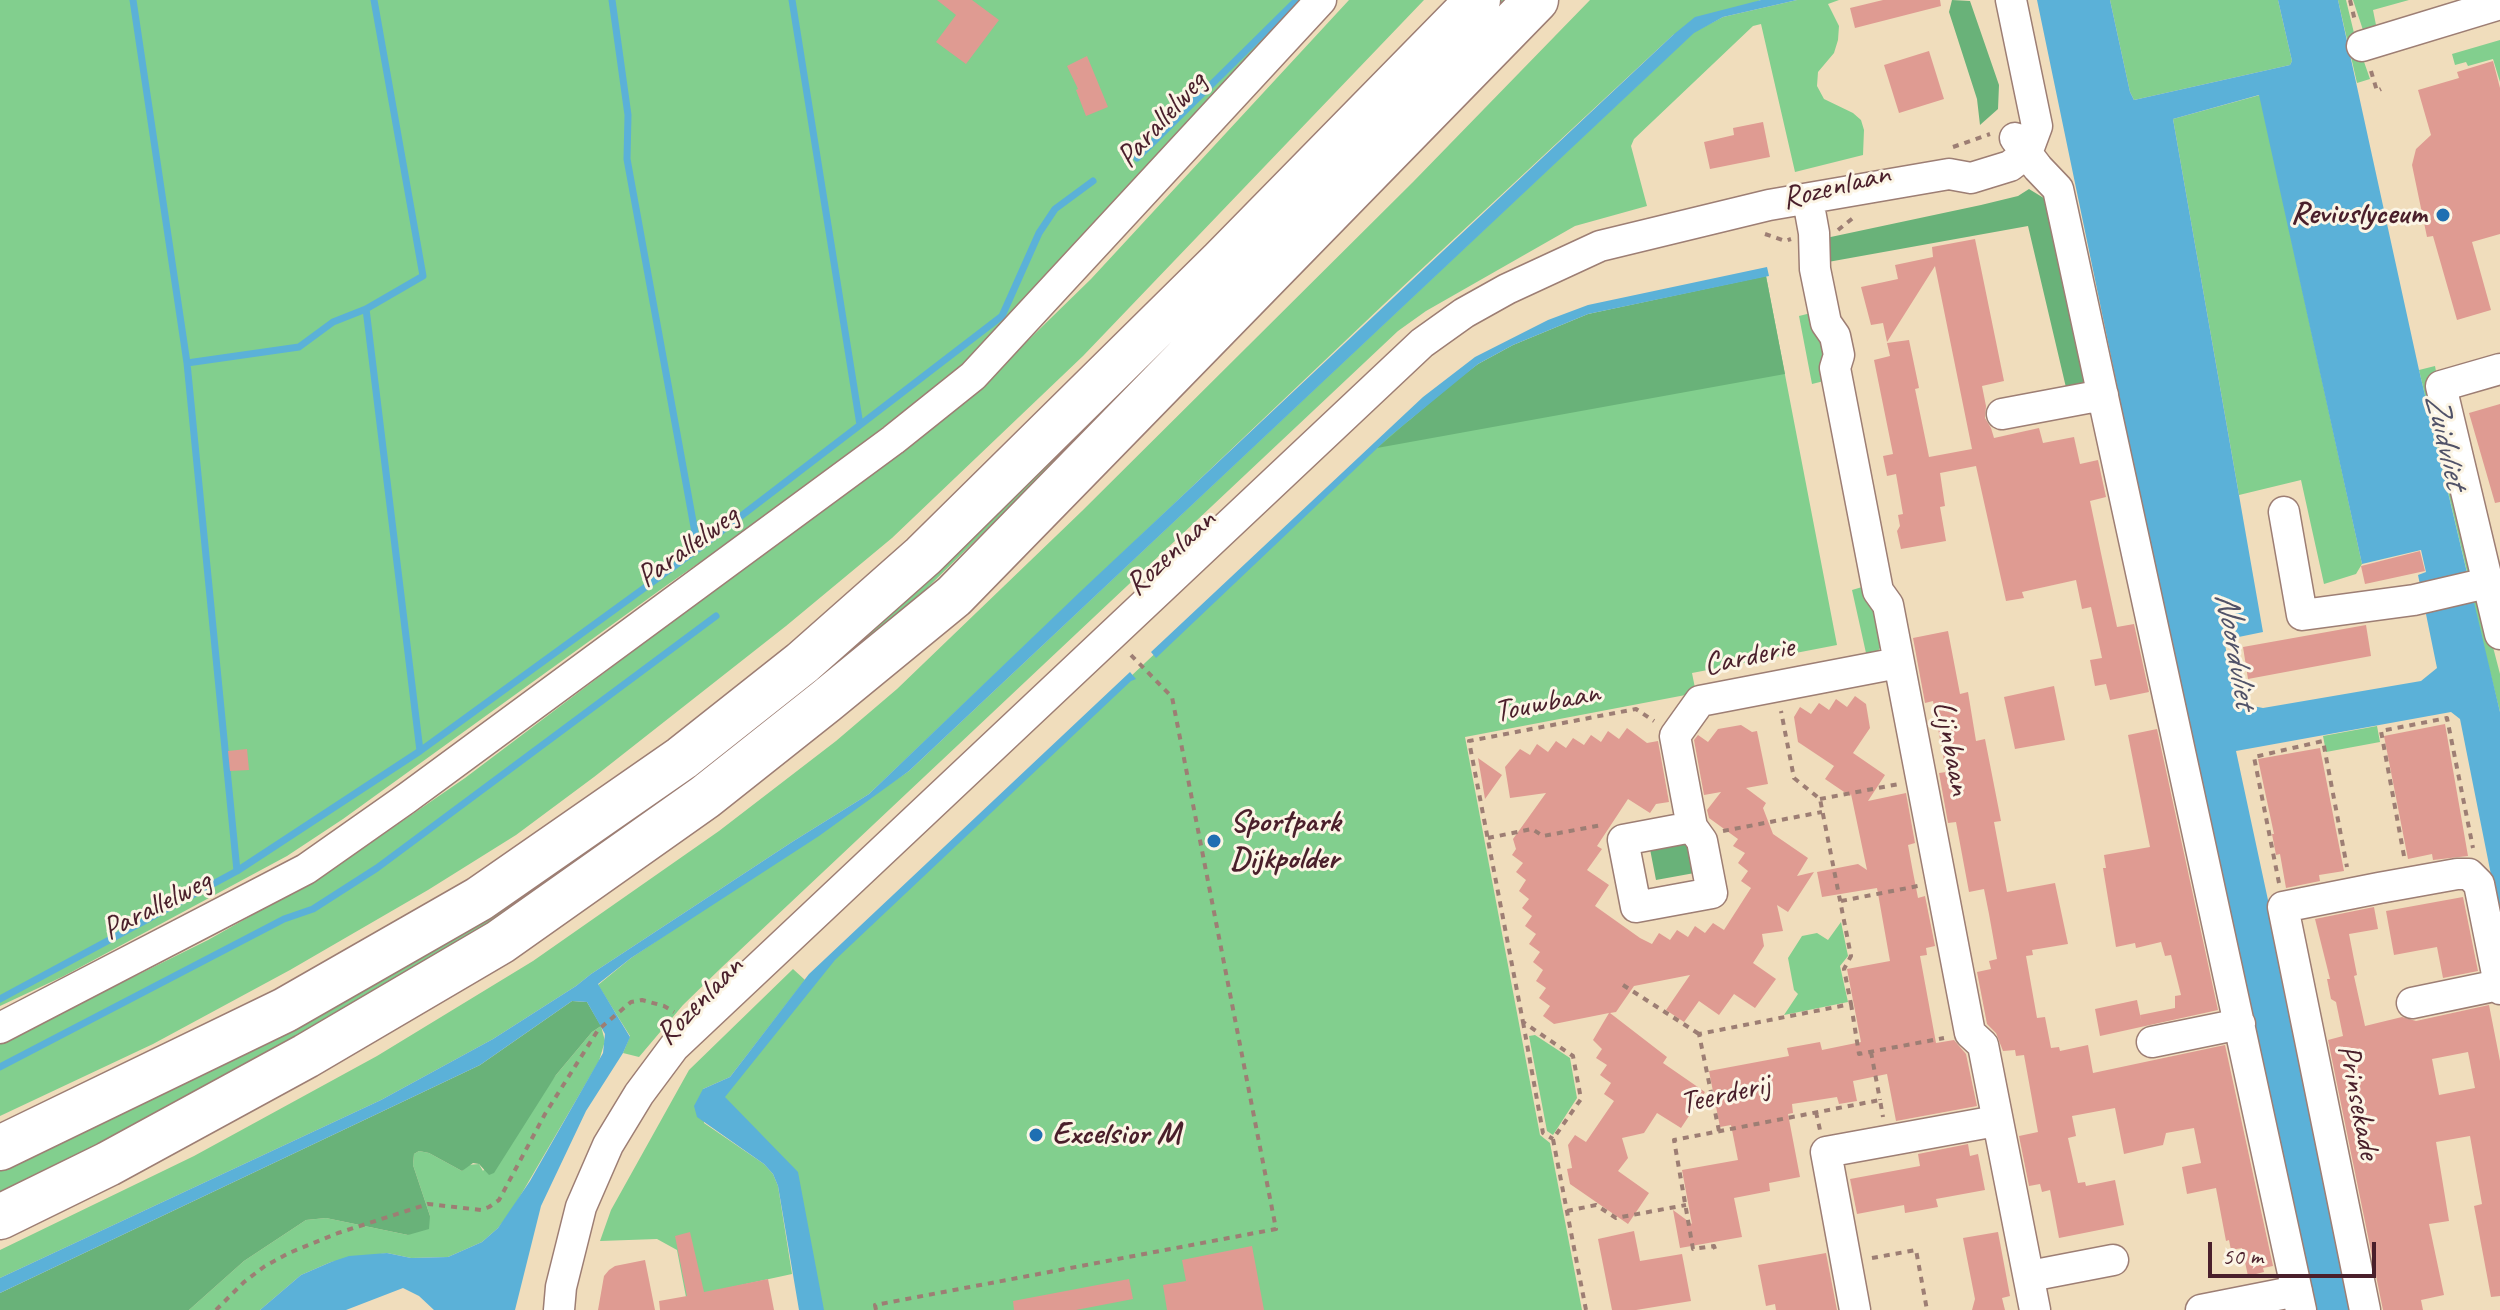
<!DOCTYPE html>
<html>
<head>
<meta charset="utf-8">
<style>
	body { margin:0 }
	#map { position:relative; width:2500px; height:1310px; overflow:hidden; background:#f0ddbc; font-family:Caveat,sans-serif }
	canvas { display:block }
	.scale { position:absolute; left:2208px; top:1242px; width:168px; height:36px; box-sizing:border-box; border:4px solid #4a1f2b; border-top:0; padding-left:10px; font-size:24px; line-height:28px; white-space:nowrap; color:#4a1f2b; -webkit-text-stroke:6px #fcf5e5; paint-order:stroke }
</style>
</head>
<body>
<div id="map">
<canvas width="2500" height="1310"></canvas>
<div class="scale">50 m</div>
</div>
<script>
const c = document.querySelector('canvas').getContext('2d');
c.lineJoin = 'round';
function paint(path, color) {
  c.fillStyle = color;
  c.fill(path, 'evenodd');
}
function shape(rows) {
  const path = new Path2D();
  for (const r of rows) {
    path.moveTo(r[0], r[1]);
    for (let i = 2; i < r.length; i += 2) path.lineTo(r[i], r[i + 1]);
  }
  return path;
}
function stroke(path, color, width, dash) {
  c.strokeStyle = color;
  c.lineWidth = width;
  c.lineCap = dash ? 'butt' : 'round';
  c.setLineDash(dash || []);
  c.stroke(path);
}
function write(font, color, halo, rows, align = 'center') {
  c.font = font + ' Caveat,sans-serif';
  c.lineWidth = 6;
  c.setLineDash([]);
  c.textBaseline = 'middle';
  c.strokeStyle = halo;
  c.fillStyle = color;
  for (const [text, x, y, turn = 0] of rows) {
    c.save();
    c.translate(x, y);
    c.rotate((+turn || 0) * Math.PI / 180);
    c.textAlign = isNaN(turn) ? turn : align;
    if (halo) c.strokeText(text, 0, 0);
    c.fillText(text, 0, 0);
    c.restore();
  }
}
paint(shape([
	[0,0,1317,0,1007,325,946,379,774,511,667,585,343,819,287,856,64,976,0,1006],
	[1349,0,1424,0,1083,356,892,538,786,626,594,777,516,835,428,890,290,970,153,1044,0,1116,0,1043,208,940,327,873,465,778,971,396,1091,279],
	[1497,0,1510,0,1285,234,907,608,570,875,375,1000,0,1198,0,1162,568,858],
	[1590,0,1761,0,1673,35,1383,305,869,794,792,842,591,974,576,986,493,1039,381,1100,0,1278,0,1250,194,1156,377,1056,533,961,719,831,836,741,897,689,1082,511,1413,182],
	[1797,0,1839,0,1828,4,1839,26,1838,40,1834,53,1818,72,1817,86,1824,99,1853,113,1861,120,1864,130,1863,155,1795,172,1761,24,1753,26,1634,139,1631,146,1647,206,1575,226,1426,311,1398,331,721,968,683,1005,639,1057,623,1053,630,1036,598,985,631,958,909,771,1694,32,1723,17],
	[2110,0,2278,0,2292,61,2290,65,2134,100,2130,92],
	[2338,0,2346,0,2354,33,2370,79,2357,83],
	[2353,0,2409,0,2373,10,2377,30,2367,32,2363,30],
	[2500,40,2500,82,2493,59,2468,66,2466,62,2455,65,2452,54],
	[2260,95,2362,564,2356,574,2324,584,2301,480,2239,495,2173,119],
	[1766,276,1837,645,1692,673,1696,693,1465,737,1540,1135,1550,1143,1582,1310,812,1310,789,1173,715,1100,827,962,1398,425],
	[1815,312,1828,380,1812,384,1799,316],
	[2435,366,2474,575,2469,580,2419,370],
	[1869,585,1881,646,1878,651,1866,653,1852,590],
	[2471,596,2480,597,2500,674,2500,712],
	[2377,726,2380,742,2326,752,2323,736],
	[1841,922,1848,956,1840,966,1848,1002,1784,1015,1798,994,1794,990,1788,958,1802,936,1817,933,1828,940],
	[793,969,805,980,730,1077,703,1089,704,1123,764,1164,773,1174,778,1186,792,1274,686,1297,677,1250,657,1239,600,1241,611,1210,689,1070],
	[601,1026,605,1041,599,1061,512,1210,498,1228,482,1242,448,1257,411,1258,387,1253,331,1262,301,1275,260,1310,189,1310,244,1261,306,1220,326,1218,408,1235,430,1216,413,1165,414,1154,419,1151,429,1153,462,1171,467,1165,479,1164,483,1171,556,1075,592,1032],
	[1535,1035,1570,1058,1577,1098,1553,1135,1547,1131,1529,1036]
]), '#82cf8e');
paint(shape([
	[1952,0,1970,1,1999,85,1998,109,1980,125,1977,99,1949,12],
	[2029,189,2047,200,2094,390,2068,396,2028,226,1828,262,1826,238,1981,205,2018,196],
	[1766,276,1785,374,1377,448,1450,385,1478,364,1513,345,1588,314],
	[1686,835,1700,872,1656,880,1649,844],
	[572,1001,587,1002,601,1026,592,1032,556,1075,494,1173,489,1175,479,1164,473,1163,462,1171,429,1153,419,1151,414,1154,413,1165,430,1216,429,1229,408,1235,326,1218,306,1220,244,1261,189,1310,0,1310,0,1293,480,1065]
]), '#69b279');
paint(shape([
	[1761,0,1797,0,1723,17,1694,33,909,771,819,836,631,958,598,984,630,1037,623,1053,586,1111,541,1206,515,1310,434,1310,419,1296,403,1288,346,1310,260,1310,301,1275,331,1262,349,1256,387,1253,411,1258,448,1257,482,1242,498,1228,530,1181,603,1053,605,1034,587,1002,572,1001,480,1065,0,1293,0,1278,381,1100,493,1039,576,986,591,974,792,842,869,794,1082,590,1673,35,1695,17],
	[2037,0,2110,0,2130,92,2134,100,2290,65,2292,61,2278,0,2338,0,2419,370,2500,712,2500,920,2460,719,2451,712,2236,751,2356,1310,2314,1310,2131,453],
	[2259,95,2362,564,2421,550,2426,572,2418,575,2437,668,2421,681,2263,708,2237,703,2224,640,2263,632,2173,119],
	[1767,267,1769,276,1588,314,1513,345,1478,364,1389,437,1156,658,1151,652,1423,397,1475,357,1548,320,1588,305],
	[1130,672,1136,679,1131,681,835,960,725,1097,798,1172,824,1310,799,1310,778,1186,773,1174,764,1164,697,1117,694,1106,703,1089,730,1077,809,974]
]), '#5bb1d8');
stroke(shape([
	[133,0,187,363,299,347,333,322,366,309,423,276,374,0],
	[612,0,628,115,627,159,698,549,860,425,792,0],
	[1137,158,1297,0],
	[366,309,420,751,698,549],
	[860,425,1002,316,1039,233,1055,209,1093,181],
	[237,871,420,751],
	[0,999,237,871,187,363],
	[0,1067,284,919,313,909,377,868,716,616]
]), '#5bb1d8', 7);
paint(shape([
	[937,0,972,0,999,20,966,64,936,42,956,15],
	[1883,0,1940,0,1941,6,1855,28,1850,8],
	[1929,51,1944,99,1899,113,1884,65],
	[1087,56,1108,107,1086,116,1076,90,1078,89,1067,66],
	[2493,61,2500,88,2500,234,2472,242,2491,310,2457,320,2433,236,2427,237,2412,165,2416,149,2431,135,2418,90,2459,78,2457,72],
	[1763,122,1770,157,1710,169,1704,142,1734,135,1733,128],
	[1975,239,2004,381,1982,386,1986,406,1985,418,1991,428,1994,438,2039,428,2043,443,2074,437,2080,464,2098,460,2106,497,2090,501,2102,558,2117,627,2134,624,2149,692,2110,700,2106,684,2095,686,2090,660,2102,658,2091,607,2082,609,2076,580,2022,592,2024,598,2006,601,1976,466,1940,473,1945,506,1940,507,1946,541,1901,549,1897,531,1900,526,1898,515,1903,514,1896,474,1887,476,1883,456,1893,454,1874,360,1890,356,1887,343,1909,340,1919,388,1915,389,1929,457,1972,449,1935,266,1887,342,1883,323,1871,325,1861,287,1898,279,1895,265,1933,257,1932,247],
	[2500,404,2500,502,2495,503,2469,413],
	[2420,551,2425,571,2365,584,2361,566],
	[2366,625,2371,656,2248,679,2243,647],
	[1948,631,1960,694,1968,692,1976,741,1985,739,2001,821,1994,822,2007,892,2055,883,2068,944,2032,950,2033,955,2026,956,2037,1018,2045,1017,2051,1048,2059,1047,2060,1051,2088,1045,2093,1073,2225,1045,2273,1266,2263,1268,2264,1272,2248,1276,2242,1248,2231,1250,2229,1240,2226,1241,2216,1188,2187,1194,2182,1167,2201,1163,2194,1128,2166,1133,2163,1145,2124,1154,2115,1108,2072,1116,2076,1136,2068,1138,2078,1183,2085,1182,2086,1186,2115,1180,2124,1225,2059,1238,2050,1190,2042,1192,2040,1184,2029,1186,2019,1136,2038,1132,2024,1055,2016,1056,2015,1050,2003,1051,1996,1033,1987,1024,1977,972,1991,969,1989,961,1997,959,1989,914,1984,889,1969,892,1956,822,1948,823,1939,773,1946,772,1933,701,1925,703,1913,638],
	[2054,686,2065,740,2015,749,2004,697],
	[1855,696,1866,704,1870,728,1853,753,1885,775,1868,801,1906,793,1915,843,1908,845,1912,867,1918,898,1925,896,1935,946,1926,948,1927,955,1920,956,1936,1043,1954,1040,1966,1054,1977,1106,1896,1121,1887,1074,1853,1081,1857,1101,1839,1104,1837,1097,1792,1104,1793,1113,1788,1114,1800,1177,1769,1183,1770,1191,1734,1198,1742,1237,1680,1248,1673,1210,1692,1224,1682,1170,1738,1160,1731,1125,1720,1127,1709,1071,1789,1056,1787,1048,1820,1042,1822,1050,1861,1042,1847,969,1890,961,1877,888,1822,897,1817,872,1858,864,1867,870,1851,794,1850,796,1825,779,1834,766,1798,742,1794,717,1800,707,1811,714,1819,703,1829,710,1836,699,1847,707],
	[2445,724,2468,856,2433,860,2432,854,2408,859,2384,736],
	[1741,725,1752,732,1757,731,1768,784,1746,788,1766,803,1763,808,1773,834,1808,858,1797,876,1814,872,1788,912,1777,905,1783,931,1762,934,1764,946,1753,963,1776,979,1755,1008,1734,994,1719,1015,1699,1001,1684,1022,1666,1010,1690,975,1634,986,1616,1012,1610,1013,1667,1057,1663,1063,1705,1092,1681,1128,1657,1113,1644,1133,1622,1138,1628,1158,1618,1171,1649,1193,1628,1224,1570,1184,1567,1169,1572,1168,1568,1145,1575,1135,1586,1142,1614,1101,1604,1094,1611,1083,1600,1075,1607,1065,1596,1058,1602,1049,1593,1040,1609,1013,1554,1024,1543,1016,1550,1006,1539,998,1546,988,1536,981,1543,970,1533,962,1540,952,1529,944,1536,934,1525,926,1532,916,1522,908,1529,899,1519,891,1526,880,1516,872,1523,863,1512,855,1516,849,1513,839,1546,793,1510,798,1505,767,1520,749,1530,755,1537,744,1548,752,1556,741,1566,748,1573,738,1584,745,1591,735,1601,742,1608,731,1619,739,1627,728,1647,743,1658,741,1669,802,1656,804,1650,813,1628,799,1597,846,1602,849,1587,870,1609,885,1595,906,1640,938,1652,944,1659,933,1670,940,1677,930,1688,937,1695,926,1705,933,1713,923,1724,930,1751,888,1741,881,1748,871,1738,863,1745,853,1733,846,1738,839,1709,818,1707,810,1721,792,1704,795,1694,740,1698,735,1708,742,1718,729],
	[2157,729,2218,1010,2100,1036,2095,1009,2137,1000,2142,1024,2140,1015,2175,1008,2175,996,2181,995,2171,955,2165,956,2161,942,2136,948,2135,943,2116,947,2103,868,2106,868,2104,855,2150,847,2128,735],
	[2320,748,2344,871,2319,875,2320,881,2286,888,2280,854,2276,855,2272,834,2274,834,2258,759],
	[247,749,249,770,230,771,228,751],
	[1478,758,1502,775,1485,799],
	[2463,897,2478,971,2443,978,2437,947,2394,955,2386,911],
	[2374,907,2378,929,2349,934,2357,975,2354,976,2365,1026,2402,1017,2416,1021,2489,1005,2500,1061,2500,1296,2491,1297,2474,1206,2482,1204,2470,1136,2436,1142,2449,1221,2429,1224,2444,1295,2421,1300,2423,1310,2383,1310,2328,1040,2343,1036,2336,1002,2331,999,2327,979,2330,979,2315,919],
	[2468,1052,2475,1088,2439,1095,2432,1059],
	[1968,1144,1970,1156,1978,1154,1985,1190,1936,1199,1938,1207,1922,1210,1905,1213,1904,1205,1857,1214,1850,1179,1920,1166,1918,1154],
	[1634,1231,1640,1261,1682,1254,1691,1301,1636,1310,1612,1310,1598,1239],
	[690,1232,704,1292,768,1279,774,1310,660,1310,659,1301,687,1296,675,1236],
	[1998,1232,2010,1296,2002,1298,2005,1310,1972,1310,1975,1299,1963,1238],
	[1252,1246,1264,1310,1167,1310,1163,1285,1186,1281,1182,1260],
	[1826,1253,1837,1310,1776,1310,1775,1304,1766,1306,1758,1265],
	[645,1260,655,1310,598,1310,604,1276,609,1270,615,1266],
	[1129,1279,1133,1299,1076,1310,1014,1310,1013,1301]
]), '#df9b92');
const minor = shape([
	[2362,46,2500,4],
	[2015,138,2038,168,2058,189,2301,1310],
	[1808,200,1814,233,1815,269,1826,323,1835,336,1839,355,1835,368,1878,591,1888,605,1970,1033,1983,1045,2035,1310],
	[2500,369,2441,386,2500,634],
	[2002,414,2103,395],
	[2284,512,2302,615,2414,600,2487,583],
	[1692,827,1623,840,1636,907,1712,893,1702,841,1692,827,1675,736,1700,701,1898,663],
	[2412,1003,2499,985],
	[0,1028,306,869,407,798,893,440,973,376,1321,0],
	[2152,1042,2240,1024],
	[2030,1276,2113,1260],
	[559,1310,561,1287,581,1207,608,1145,639,1094,674,1047,1422,343,1464,313,1507,289,1600,246,1769,205,1949,174,1971,178,2010,166,2027,153,2037,126,2011,0],
	[1855,1310,1826,1152,1996,1121],
	[2201,1310,2297,1291],
	[2365,1310,2283,907,2379,888,2457,874,2469,874,2479,884,2500,989]
]);
const highway = shape([
	[0,1148,285,1010,479,899,682,758,802,663,923,556,1222,261,1478,0],
	[0,1217,108,1164,306,1056,500,942,705,797,826,701,954,596,1536,0]
]);
stroke(minor, '#9d7e74', 33);
stroke(highway, '#9d7e74', 47);
stroke(shape([
	[2350,0,2355,21],
	[2371,71,2377,91,2381,89],
	[1953,147,1990,134],
	[1838,230,1853,218],
	[1765,234,1785,241,1791,239],
	[1820,799,1899,784],
	[1723,831,1822,812],
	[1488,838,1532,829,1543,836,1602,825],
	[2404,856,2381,731,2447,718,2473,848],
	[2279,883,2254,757,2323,741,2347,867],
	[1841,901,1918,886],
	[1623,985,1699,1034],
	[1851,1004,1859,1054,1944,1038],
	[1523,1022,1543,1133,1553,1139],
	[1871,1052,1880,1100],
	[1816,1112,1820,1130],
	[1719,1131,1699,1034,1851,1004,1844,969,1851,956,1820,799,1794,778,1781,711],
	[1567,1211,1596,1205,1616,1218,1686,1205],
	[1715,1249,1714,1246,1693,1249,1674,1140,1880,1100,1883,1117],
	[1872,1258,1916,1250,1927,1310],
	[216,1310,244,1282,265,1266,289,1253,338,1233,428,1204,481,1210,489,1207,499,1200,545,1114,598,1030,631,1002,642,1000,664,1006,674,1012],
	[876,1310,875,1305,1276,1229,1172,697,1128,652],
	[1586,1310,1553,1139,1581,1099,1573,1056,1523,1022,1469,741,1636,709,1654,721]
]), '#9d7e74', 4, [6, 6]);
stroke(minor, '#fff', 30);
stroke(highway, '#fff', 44);
for (const [x, y, r, color] of [
	[2443,215,8,"#1f6fb2"],
	[1214,841,8,"#1f6fb2"],
	[1036,1135,8,"#1f6fb2"]
]) {
  const dot = new Path2D();
  dot.arc(x, y, r, 0, 2 * Math.PI);
  c.fillStyle = color;
  c.fill(dot);
  stroke(dot, '#fcf5e5', 3);
}
write('32px', '#4a1f2b', '#fcf5e5', [
	["Parallelweg",1162,120,-48],
	["Rozenlaan",1836,187,-14],
	["Parallelweg",688,547,-36],
	["Rozenlaan",1171,553,-43],
	["Carderie",1749,657,-12],
	["Touwbaan",1547,703,-11],
	["Lijnbaan",1951,748,79],
	["Parallelweg",157,906,-27],
	["Rozenlaan",700,1001,-46],
	["Teerderij",1725,1095,-13],
	["Prinsekade",2358,1102,79]
]);
write('bold 32px', '#4a1f2b', '#fcf5e5', [
	["Reviuslyceum",2427,215,"right"],
	["Sportpark",1230,823],
	["Dijkpolder",1230,860],
	["Excelsior M",1052,1135]
], 'left');
write('italic 34px', '#505268', '#fcf5e5', [
	["Zuidvliet",2445,441,77],
	["Noordvliet",2235,650,80]
]);
</script>
</body>
</html>
